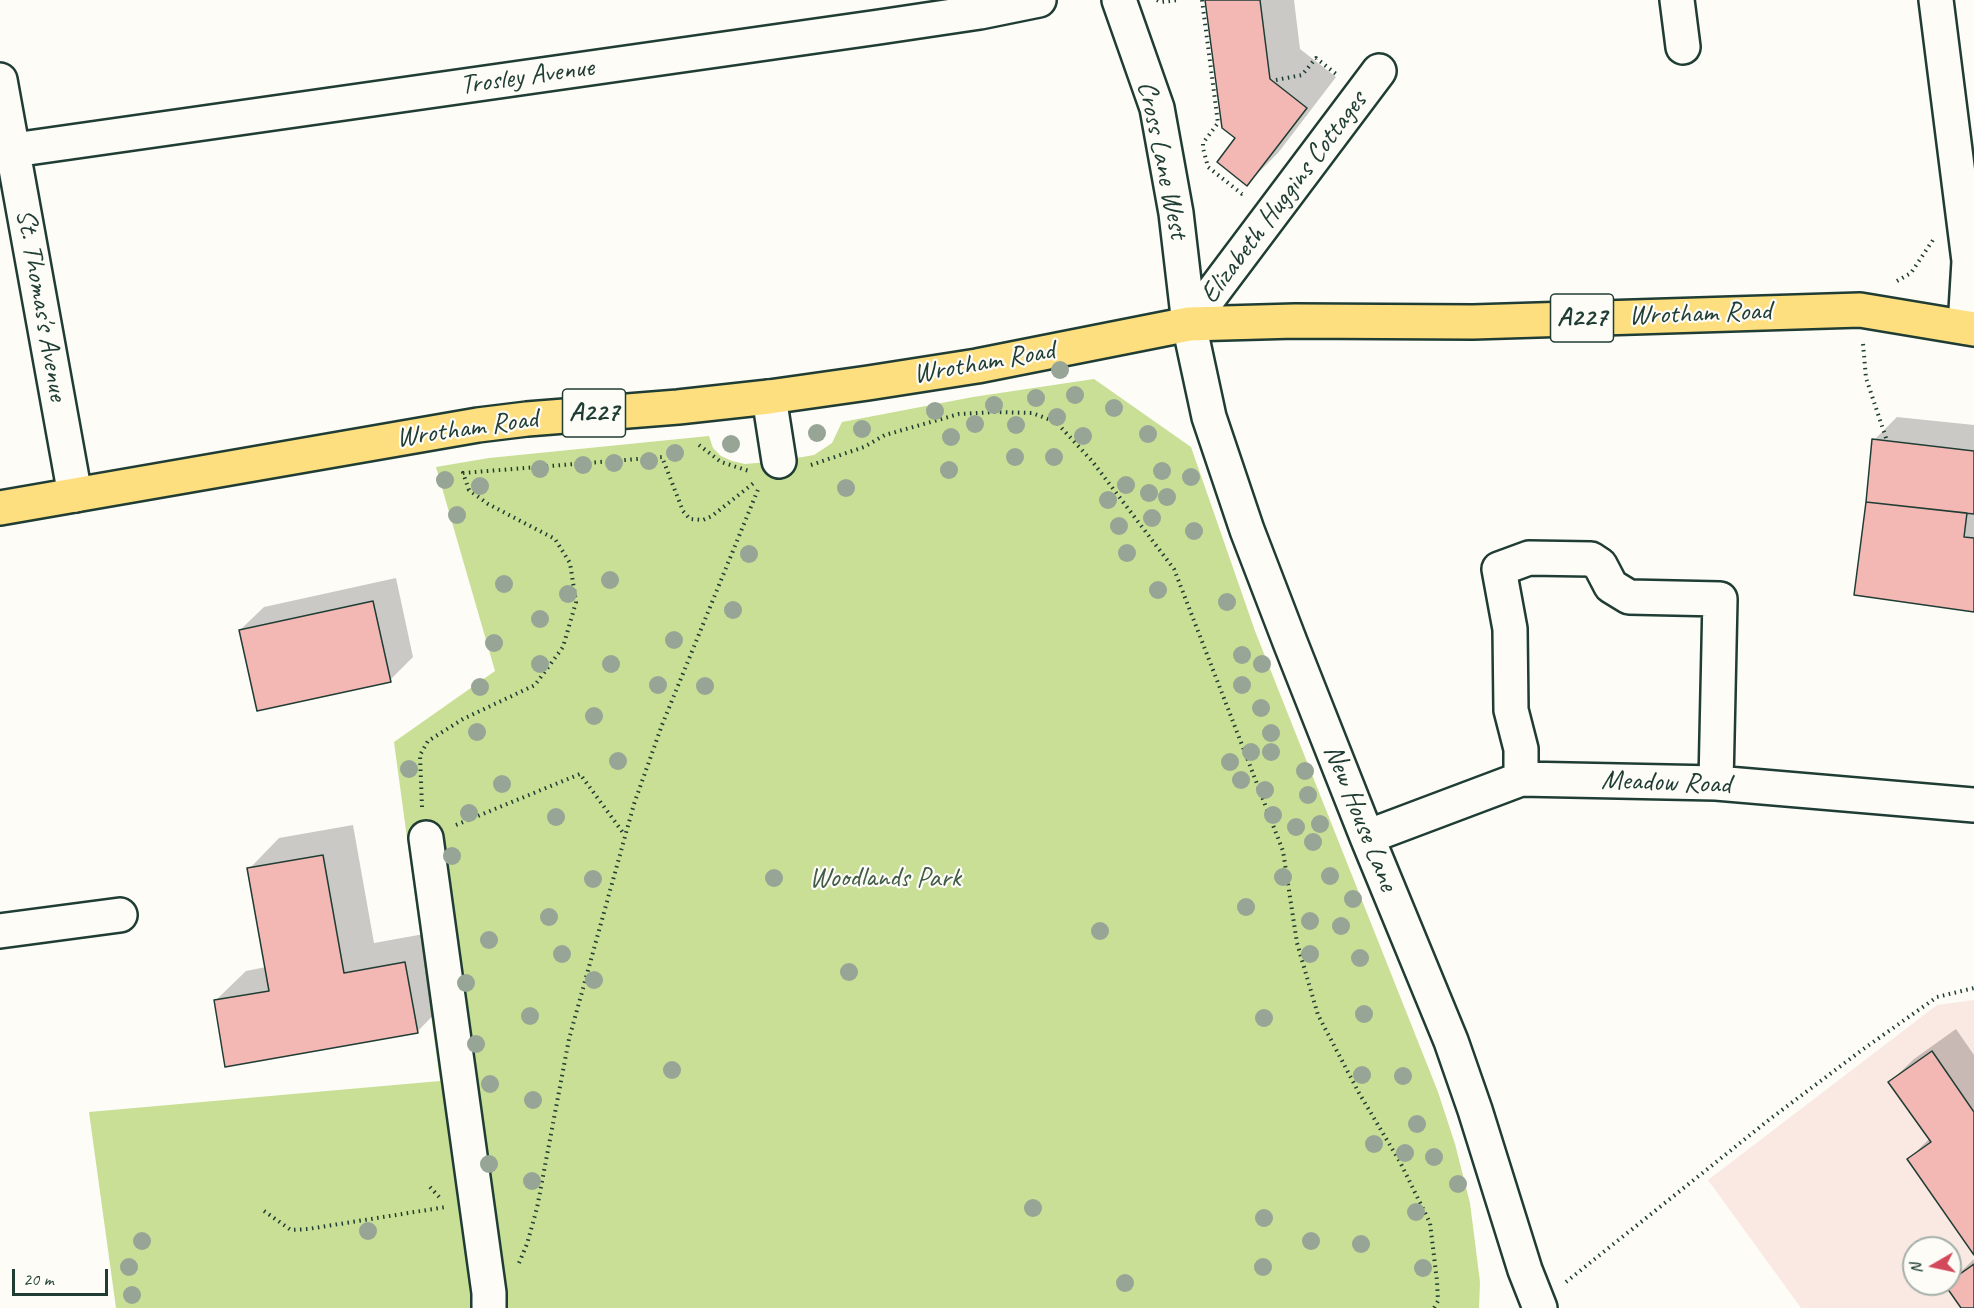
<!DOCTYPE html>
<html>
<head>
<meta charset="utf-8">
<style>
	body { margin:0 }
	#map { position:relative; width:1974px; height:1308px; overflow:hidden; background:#fdfcf7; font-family:Caveat,sans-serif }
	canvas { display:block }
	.north { position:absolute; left:1902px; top:1236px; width:60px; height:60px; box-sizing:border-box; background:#fdfcf7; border:2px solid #a4b0a9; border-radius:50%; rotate:261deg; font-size:16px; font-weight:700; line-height:24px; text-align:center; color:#1f3d34 }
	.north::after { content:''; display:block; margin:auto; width:21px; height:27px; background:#d1495b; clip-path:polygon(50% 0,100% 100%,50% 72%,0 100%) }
	.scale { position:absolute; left:12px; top:1269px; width:96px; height:27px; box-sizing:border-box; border:3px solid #1f3d34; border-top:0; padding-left:8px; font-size:18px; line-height:21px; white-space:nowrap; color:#1f3d34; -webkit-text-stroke:4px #fdfcf7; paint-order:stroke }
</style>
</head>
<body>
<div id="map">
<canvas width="1974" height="1308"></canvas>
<div class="north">N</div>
<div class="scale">20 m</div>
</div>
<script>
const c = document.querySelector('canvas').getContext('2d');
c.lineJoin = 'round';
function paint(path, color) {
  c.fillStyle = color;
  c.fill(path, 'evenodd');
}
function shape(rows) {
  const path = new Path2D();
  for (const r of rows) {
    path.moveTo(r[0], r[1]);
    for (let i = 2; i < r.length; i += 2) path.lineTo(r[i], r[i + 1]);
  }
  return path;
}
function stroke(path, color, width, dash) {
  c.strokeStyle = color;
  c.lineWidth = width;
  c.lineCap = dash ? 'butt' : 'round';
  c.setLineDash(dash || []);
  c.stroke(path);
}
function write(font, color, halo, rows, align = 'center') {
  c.font = font + ' Caveat,sans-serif';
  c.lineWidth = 4.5;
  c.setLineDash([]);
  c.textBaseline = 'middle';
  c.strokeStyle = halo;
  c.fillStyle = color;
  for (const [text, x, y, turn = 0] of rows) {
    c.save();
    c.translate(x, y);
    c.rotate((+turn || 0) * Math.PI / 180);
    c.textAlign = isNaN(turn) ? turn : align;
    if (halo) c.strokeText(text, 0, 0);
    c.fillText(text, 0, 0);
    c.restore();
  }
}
paint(shape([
	[1974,1000,1974,1308,1801,1308,1708,1180,1937,1005],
	[1914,1248,1950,1248,1950,1284,1914,1284]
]), '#fae8e3');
paint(shape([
	[1094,379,1191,447,1255,631,1438,1092,1455,1144,1470,1203,1480,1282,1479,1308,116,1308,89,1112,440,1081,394,742,495,671,436,467,489,458,709,436,713,448,721,456,732,461,745,464,779,461,814,455,832,443,842,422,973,397]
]), '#c8df95');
paint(shape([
	[1206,0,1294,0,1300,49,1336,77,1278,153,1247,184],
	[1897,417,1974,425,1974,611,1874,440],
	[396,578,413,657,390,680,240,630,264,607],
	[353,825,374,943,435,932,447,1001,417,1032,215,1001,246,971,266,967,249,869,279,838],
	[1956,1029,1974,1055,1974,1252,1909,1159,1930,1138,1890,1082,1914,1059],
	[1974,1259,1974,1308,1963,1308,1947,1285,1950,1284,1950,1282]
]), '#0003');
const building = shape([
	[1205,0,1260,0,1270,79,1307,108,1247,186,1217,162,1235,138,1222,128,1205,0],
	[1872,439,1974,451,1974,514,1866,502,1872,439],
	[1866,502,1967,513,1964,537,1974,538,1974,612,1854,595,1866,502],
	[373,601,391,682,257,711,239,630,373,601],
	[323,855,344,973,405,962,418,1033,225,1067,214,1000,269,991,247,868,323,855],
	[1932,1051,1974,1112,1974,1255,1907,1159,1931,1142,1888,1082,1932,1051],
	[1974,1264,1974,1308,1961,1308,1945,1285,1950,1284,1950,1281,1974,1264]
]);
paint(building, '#f4b8b4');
stroke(building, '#1f3d34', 1.5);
const minor = shape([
	[1119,0,1157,108,1176,213,1189,324,1209,417,1247,530,1290,642,1367,837,1451,1041,1475,1110,1525,1270,1540,1308],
	[1677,0,1683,47],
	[1936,0,1969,261,1965,327],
	[0,80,75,495],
	[14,150,879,27,980,12,1039,0],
	[1189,324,1379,71],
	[769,397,779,461],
	[1521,779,1521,749,1511,710,1510,629,1499,569,1529,558,1591,559,1600,565,1611,586,1629,597,1720,599,1716,783],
	[1367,837,1521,779,1716,783,1974,805],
	[426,838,489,1293,489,1308],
	[0,931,120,915]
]);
const major = shape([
	[0,508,478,425,527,419,678,407,769,397,868,383,977,366,1189,324,1295,321,1473,322,1860,310,1974,329]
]);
stroke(minor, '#1f3d34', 38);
stroke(major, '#1f3d34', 38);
stroke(shape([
	[1157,0,1161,2,1179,0],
	[1202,0,1218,123,1203,143,1203,148,1208,167,1242,194,1246,194],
	[1276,80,1302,75,1316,58,1336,74],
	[1897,281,1911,273,1933,240],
	[1863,344,1866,378,1887,441],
	[699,445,721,462,749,471],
	[811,465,864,447,885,435,959,414,996,412,1032,413,1056,422,1092,461,1174,569,1283,851,1297,943,1318,1015,1359,1093,1400,1162,1430,1223,1437,1281,1438,1301,1434,1308],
	[422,807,420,755,428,741,463,719,535,685,563,647,576,602,570,563,555,539,488,504,469,490,463,473,662,457,683,511,690,519,703,520,712,516,755,482],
	[456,825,580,774,624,834],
	[430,1187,441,1199],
	[264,1211,291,1230,308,1229,446,1207],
	[519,1263,527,1244,537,1208,569,1039,634,804,662,725,759,487],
	[1566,1282,1770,1119,1862,1050,1937,997,1974,988]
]), '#1f3d34', 4, [1.5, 4.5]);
stroke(minor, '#fdfcf7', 33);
stroke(major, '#fedf80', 33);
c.fillStyle = '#96a596';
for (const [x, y] of [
	[1060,370],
	[1075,395],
	[1036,398],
	[994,405],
	[1114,408],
	[935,411],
	[1057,417],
	[975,424],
	[1016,425],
	[862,429],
	[817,433],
	[1148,434],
	[1083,436],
	[951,437],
	[731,444],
	[675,453],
	[1015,457],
	[1054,457],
	[649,461],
	[614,463],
	[583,465],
	[540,469],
	[949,470],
	[1162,471],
	[1191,477],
	[445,480],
	[1126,485],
	[480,486],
	[846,488],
	[1149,493],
	[1167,497],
	[1108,500],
	[457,515],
	[1152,518],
	[1119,526],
	[1194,531],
	[1127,553],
	[749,554],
	[610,580],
	[504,584],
	[1158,590],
	[568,594],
	[1227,602],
	[733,610],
	[540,619],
	[674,640],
	[494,643],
	[1242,655],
	[540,664],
	[611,664],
	[1262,664],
	[658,685],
	[1242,685],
	[705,686],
	[480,687],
	[1261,708],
	[594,716],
	[477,732],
	[1271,733],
	[1251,752],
	[1271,752],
	[618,761],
	[1230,762],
	[409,769],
	[1305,771],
	[1241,780],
	[502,784],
	[1265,790],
	[1308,795],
	[469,813],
	[1273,815],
	[556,817],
	[1320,824],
	[1296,827],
	[1313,842],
	[452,856],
	[1330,876],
	[1283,877],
	[774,878],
	[593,879],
	[1353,899],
	[1246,907],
	[549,917],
	[1310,921],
	[1341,926],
	[1100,931],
	[489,940],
	[562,954],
	[1310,954],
	[1360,958],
	[849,972],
	[594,980],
	[466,983],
	[1364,1014],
	[530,1016],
	[1264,1018],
	[476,1044],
	[672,1070],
	[1362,1075],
	[1403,1076],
	[490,1084],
	[533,1100],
	[1417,1124],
	[1374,1144],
	[1405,1153],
	[1434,1157],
	[489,1164],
	[532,1181],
	[1458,1184],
	[1033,1208],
	[1416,1212],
	[1264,1218],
	[368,1231],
	[142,1241],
	[1311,1241],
	[1361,1244],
	[129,1267],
	[1263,1267],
	[1423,1268],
	[1125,1283],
	[132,1295]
]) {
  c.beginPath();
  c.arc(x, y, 9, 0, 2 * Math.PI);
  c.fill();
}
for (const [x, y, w] of [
	[1582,318,63],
	[594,413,63]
]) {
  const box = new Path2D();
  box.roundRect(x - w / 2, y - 24, w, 48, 4.5);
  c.fillStyle = '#fdfcf7';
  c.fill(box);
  stroke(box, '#1f3d34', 1.5);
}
write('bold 27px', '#1f3d34', null, [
	["A227",1582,318],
	["A227",594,413]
]);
write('28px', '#1f3d34', '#fdfcf7', [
	["Trosley Avenue",527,77,-8],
	["Cross Lane West",1162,160,78],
	["Elizabeth Huggins Cottages",1284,198,-53],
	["St. Thomas's Avenue",41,305,80],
	["Wrotham Road",1700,314,-2],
	["Wrotham Road",984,363,-10],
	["Wrotham Road",467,429,-8],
	["Meadow Road",1666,783,2],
	["New House Lane",1360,818,68]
]);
write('28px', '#415d47', '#fdfcf7', [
	["Woodlands Park",885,879]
]);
</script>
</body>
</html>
